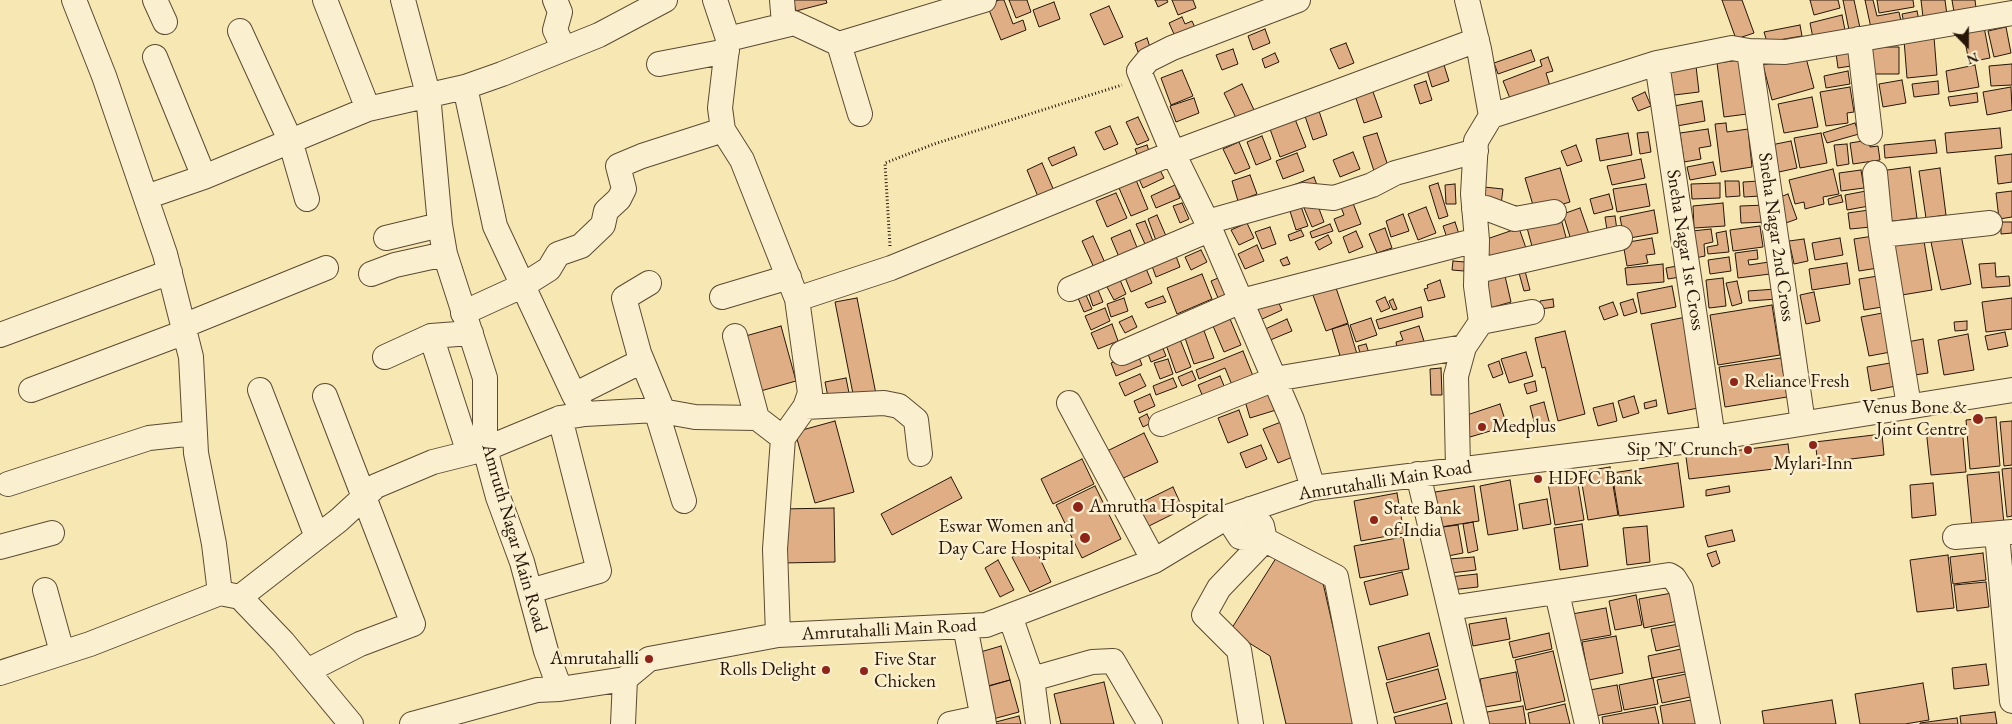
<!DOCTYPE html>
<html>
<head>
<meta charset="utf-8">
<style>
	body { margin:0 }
	#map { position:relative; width:2012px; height:724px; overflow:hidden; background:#f7e7b3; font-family:"EB Garamond",serif }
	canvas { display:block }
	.north { position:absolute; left:1942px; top:20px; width:50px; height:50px; -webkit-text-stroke:4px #faefce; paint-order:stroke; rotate:158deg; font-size:14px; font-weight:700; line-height:20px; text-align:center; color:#261608 }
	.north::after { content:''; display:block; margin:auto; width:18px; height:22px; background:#261608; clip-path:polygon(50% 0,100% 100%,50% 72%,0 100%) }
</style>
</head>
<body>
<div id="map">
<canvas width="2012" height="724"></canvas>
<div class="north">N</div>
</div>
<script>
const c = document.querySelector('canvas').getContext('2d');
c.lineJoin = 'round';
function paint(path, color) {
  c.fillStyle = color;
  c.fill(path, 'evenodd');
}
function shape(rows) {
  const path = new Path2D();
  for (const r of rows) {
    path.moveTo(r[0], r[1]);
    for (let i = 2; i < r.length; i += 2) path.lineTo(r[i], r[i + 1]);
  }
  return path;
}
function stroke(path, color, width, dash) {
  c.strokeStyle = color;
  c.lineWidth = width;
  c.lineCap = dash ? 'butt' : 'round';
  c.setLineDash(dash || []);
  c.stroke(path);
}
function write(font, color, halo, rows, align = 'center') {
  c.font = font + ' "EB Garamond",serif';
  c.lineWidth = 5;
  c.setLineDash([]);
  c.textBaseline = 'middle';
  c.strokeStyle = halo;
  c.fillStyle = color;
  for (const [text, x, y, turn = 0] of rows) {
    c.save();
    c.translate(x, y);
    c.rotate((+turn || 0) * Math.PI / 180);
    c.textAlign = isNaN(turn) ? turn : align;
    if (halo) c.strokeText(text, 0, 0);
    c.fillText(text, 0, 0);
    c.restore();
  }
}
const building = shape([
	[793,0,826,0,827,3,796,11,793,0],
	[999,0,1004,0,1013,24,1023,20,1026,30,1001,40,987,5,999,0],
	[1009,0,1027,0,1031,12,1016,18,1009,0],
	[1155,0,1167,0,1168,2,1158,7,1155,0],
	[1172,0,1193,0,1196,8,1178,15,1172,0],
	[1722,0,1742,0,1754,33,1736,39,1722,0],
	[1810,0,1838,0,1840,8,1814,15,1810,0],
	[1843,0,1854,0,1860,28,1849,30,1843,0],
	[1865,0,1873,0,1877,16,1899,12,1901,21,1871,28,1865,0],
	[1877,0,1913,0,1914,7,1879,13,1877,0],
	[1921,0,1945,0,1947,15,1923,17,1921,0],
	[1952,0,1975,0,1976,8,1954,12,1952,0],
	[1054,2,1060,19,1039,27,1033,10,1054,2],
	[1109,6,1123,37,1104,45,1090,14,1109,6],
	[1917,11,1919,20,1904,23,1902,14,1917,11],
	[1842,15,1845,30,1813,38,1810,23,1842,15],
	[1182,17,1185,24,1192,21,1198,34,1176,45,1171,35,1174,34,1169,23,1182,17],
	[1800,25,1802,36,1767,42,1764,32,1800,25],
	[1984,27,1990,58,1969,62,1963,31,1984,27],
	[2006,27,2011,53,1994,57,1988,31,2006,27],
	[1265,29,1270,43,1253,50,1248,36,1265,29],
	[1934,37,1937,75,1907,78,1904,40,1934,37],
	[1147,38,1150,47,1138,52,1135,43,1147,38],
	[1346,43,1354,63,1339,69,1330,49,1346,43],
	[1870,47,1899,47,1899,74,1870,74,1870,47],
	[1233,49,1238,64,1222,70,1216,55,1233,49],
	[1531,50,1535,61,1498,74,1494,63,1531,50],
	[1849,51,1851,66,1838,68,1836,53,1849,51],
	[1275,53,1279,62,1265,68,1262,59,1275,53],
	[1805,54,1814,88,1772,100,1763,65,1805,54],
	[1548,57,1553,71,1546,73,1550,86,1511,101,1503,81,1542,66,1540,60,1548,57],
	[1740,60,1747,114,1724,117,1717,63,1740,60],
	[2012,64,2012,85,1991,86,1989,66,2012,64],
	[1444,65,1449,81,1432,87,1427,70,1444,65],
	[1975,65,1979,87,1949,92,1946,71,1975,65],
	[1696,66,1699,92,1666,96,1662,71,1696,66],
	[1182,70,1193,96,1171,105,1161,78,1182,70],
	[1848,71,1850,84,1826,88,1824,76,1848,71],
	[1902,80,1906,103,1883,107,1879,84,1902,80],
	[1426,81,1432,100,1420,104,1414,85,1426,81],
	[1938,81,1939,94,1914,97,1912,84,1938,81],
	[1242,84,1254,110,1236,118,1224,93,1242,84],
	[1850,87,1854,112,1847,113,1848,123,1826,126,1820,92,1850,87],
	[2011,87,2012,110,1987,115,1983,92,2011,87],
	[1372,89,1382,117,1364,123,1355,95,1372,89],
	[1645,92,1651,106,1638,111,1632,98,1645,92],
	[1977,93,1978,102,1950,106,1948,97,1977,93],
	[1812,97,1818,127,1784,133,1778,104,1812,97],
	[1194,98,1199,113,1176,122,1170,106,1194,98],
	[1702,101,1705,121,1677,126,1674,106,1702,101],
	[1319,111,1327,135,1313,140,1305,116,1319,111],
	[1138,117,1149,140,1137,145,1126,122,1138,117],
	[1295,119,1306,147,1280,157,1270,129,1295,119],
	[1726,123,1727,132,1748,129,1752,167,1721,172,1715,124,1726,123],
	[1855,123,1859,134,1827,143,1823,133,1855,123],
	[1110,126,1118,144,1104,150,1095,132,1110,126],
	[2000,128,2002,148,1947,153,1945,133,2000,128],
	[1708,129,1711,146,1699,148,1701,159,1684,162,1680,133,1708,129],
	[1648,132,1651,152,1640,154,1637,133,1648,132],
	[1377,133,1388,166,1374,171,1363,137,1377,133],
	[1628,133,1632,155,1600,161,1596,139,1628,133],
	[1821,133,1827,163,1800,168,1794,138,1821,133],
	[1262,136,1271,159,1256,165,1247,142,1262,136],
	[1869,140,1870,147,1878,146,1880,160,1853,164,1850,143,1869,140],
	[1935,140,1937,153,1885,158,1884,145,1935,140],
	[1791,141,1797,168,1779,172,1776,160,1766,146,1791,141],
	[1239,142,1250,168,1235,174,1223,149,1239,142],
	[1847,144,1849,164,1837,166,1834,145,1847,144],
	[1147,145,1149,151,1139,159,1135,149,1147,145],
	[1576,145,1582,161,1567,166,1561,151,1576,145],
	[1074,147,1077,155,1052,166,1048,158,1074,147],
	[1353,152,1360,169,1340,177,1333,160,1353,152],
	[1297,153,1304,171,1283,179,1276,161,1297,153],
	[2012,154,2012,182,1998,184,1995,156,2012,154],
	[1641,159,1645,178,1612,185,1607,166,1641,159],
	[1713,162,1716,175,1690,180,1687,167,1713,162],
	[1042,163,1055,193,1039,199,1027,170,1042,163],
	[1910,167,1917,218,1887,222,1880,171,1910,167],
	[1560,168,1570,202,1535,212,1525,178,1560,168],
	[1940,168,1946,215,1926,218,1919,171,1940,168],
	[1833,169,1839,194,1823,197,1824,204,1805,209,1804,202,1795,204,1789,180,1833,169],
	[1160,170,1164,178,1143,188,1139,179,1160,170],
	[1861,170,1864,188,1841,191,1839,173,1861,170],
	[1250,175,1257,194,1238,201,1232,181,1250,175],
	[1314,177,1317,185,1291,186,1314,177],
	[1136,180,1148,209,1131,216,1119,188,1136,180],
	[1725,181,1739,181,1740,196,1726,197,1725,181],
	[1759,181,1760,196,1744,197,1743,182,1759,181],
	[1438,183,1448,216,1439,219,1429,186,1438,183],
	[1720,183,1720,198,1692,199,1691,184,1720,183],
	[1455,184,1456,204,1446,204,1445,185,1455,184],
	[1646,184,1650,206,1617,212,1613,189,1646,184],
	[1175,185,1180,198,1156,208,1151,196,1175,185],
	[1484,187,1503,189,1501,205,1482,202,1484,187],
	[1866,191,1869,206,1847,210,1845,195,1866,191],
	[2012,191,2012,217,1999,219,1996,193,2012,191],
	[1116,193,1127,218,1107,227,1096,201,1116,193],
	[1609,194,1613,209,1594,214,1590,199,1609,194],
	[1788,194,1797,219,1783,224,1775,199,1788,194],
	[1841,195,1843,202,1829,205,1828,199,1841,195],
	[1315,198,1324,222,1312,227,1302,203,1315,198],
	[1351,198,1361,224,1339,232,1334,219,1344,215,1339,202,1351,198],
	[1299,201,1308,226,1296,230,1288,205,1299,201],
	[1182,203,1189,219,1180,223,1173,206,1182,203],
	[1723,203,1725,226,1694,228,1693,206,1723,203],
	[1767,205,1768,222,1741,223,1740,206,1767,205],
	[1426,207,1436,233,1418,240,1408,214,1426,207],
	[1580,208,1589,234,1571,240,1563,214,1580,208],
	[1654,210,1658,233,1624,239,1620,217,1654,210],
	[1869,210,1871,227,1850,229,1848,213,1869,210],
	[1403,214,1409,231,1391,237,1386,221,1403,214],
	[1157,215,1166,236,1158,246,1148,219,1157,215],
	[1560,215,1567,241,1533,250,1526,224,1560,215],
	[1615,216,1617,230,1607,230,1605,217,1615,216],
	[1145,221,1153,241,1145,244,1136,224,1145,221],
	[1455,222,1459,234,1447,238,1443,226,1455,222],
	[2001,222,2012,222,2012,233,2001,234,2001,222],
	[1247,223,1254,238,1239,245,1231,230,1247,223],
	[1330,224,1333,231,1312,238,1310,232,1330,224],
	[1760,226,1763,247,1733,251,1730,230,1760,226],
	[1270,227,1276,244,1262,249,1255,232,1270,227],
	[1385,228,1392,248,1377,253,1369,234,1385,228],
	[1519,228,1527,251,1492,263,1484,240,1519,228],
	[1711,229,1713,242,1704,244,1705,256,1695,258,1692,231,1711,229],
	[1130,230,1138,250,1119,257,1111,238,1130,230],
	[1301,230,1304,236,1290,241,1288,235,1301,230],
	[1356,231,1363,247,1349,253,1343,237,1356,231],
	[1726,231,1729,252,1708,254,1707,247,1718,245,1716,233,1726,231],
	[1328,235,1332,243,1319,250,1315,242,1328,235],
	[1880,235,1884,267,1859,271,1854,239,1880,235],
	[1961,235,1971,284,1941,290,1931,242,1961,235],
	[1093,236,1106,265,1095,270,1082,241,1093,236],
	[1652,238,1655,254,1646,255,1648,263,1627,266,1623,243,1652,238],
	[1840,238,1843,255,1815,260,1812,243,1840,238],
	[1804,239,1808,261,1794,264,1789,241,1804,239],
	[1924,241,1932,290,1896,296,1889,247,1924,241],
	[1257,245,1264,261,1245,269,1238,254,1257,245],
	[1201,250,1207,262,1191,270,1185,257,1201,250],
	[1757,250,1758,259,1748,260,1749,265,1769,262,1770,274,1738,278,1735,253,1757,250],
	[1176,256,1180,267,1156,277,1152,266,1176,256],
	[1287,257,1290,264,1283,266,1280,260,1287,257],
	[1729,257,1731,271,1710,274,1708,260,1729,257],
	[1453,261,1465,262,1464,271,1452,270,1453,261],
	[1847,263,1850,284,1812,290,1809,269,1847,263],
	[1995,263,1996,277,2009,276,2010,286,1982,288,1979,264,1995,263],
	[1663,264,1664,282,1627,285,1625,268,1663,264],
	[1145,266,1152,283,1131,292,1124,275,1145,266],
	[1677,266,1680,277,1668,279,1666,268,1677,266],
	[1525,271,1530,290,1524,291,1519,273,1525,271],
	[1202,274,1212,299,1177,314,1167,288,1202,274],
	[1884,275,1888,306,1864,310,1859,279,1884,275],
	[1505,276,1511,302,1490,308,1484,281,1505,276],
	[1218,278,1226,295,1218,298,1211,281,1218,278],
	[1723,278,1726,306,1709,308,1706,280,1723,278],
	[1333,279,1348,323,1326,331,1310,287,1333,279],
	[1120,280,1126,294,1114,300,1107,287,1120,280],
	[1440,280,1445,297,1428,301,1424,289,1428,288,1427,285,1440,280],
	[1737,281,1742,303,1732,306,1726,283,1737,281],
	[1672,286,1676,307,1641,314,1637,293,1672,286],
	[1776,289,1777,299,1749,301,1748,291,1776,289],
	[1098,290,1103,302,1093,306,1089,294,1098,290],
	[1814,292,1820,321,1806,324,1800,295,1814,292],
	[1086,295,1092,309,1084,312,1078,298,1086,295],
	[1163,296,1166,302,1148,308,1145,303,1163,296],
	[1385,297,1390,308,1381,312,1376,301,1385,297],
	[857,298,876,394,854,399,835,302,857,298],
	[1124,298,1128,311,1111,317,1107,304,1124,298],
	[2012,298,2012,329,1986,332,1982,302,2012,298],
	[1277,299,1282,310,1260,320,1255,310,1277,299],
	[1393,299,1397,309,1393,310,1389,301,1393,299],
	[1553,299,1554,307,1541,309,1540,301,1553,299],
	[1633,299,1637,312,1624,316,1620,303,1633,299],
	[1613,302,1618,315,1604,320,1599,307,1613,302],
	[1772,305,1780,355,1718,365,1710,315,1772,305],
	[1421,307,1423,317,1379,329,1376,320,1421,307],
	[1105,308,1110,321,1091,330,1085,316,1105,308],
	[1888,312,1896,351,1869,356,1861,317,1888,312],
	[1132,316,1137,327,1125,333,1119,322,1132,316],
	[1686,317,1703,407,1668,414,1651,324,1686,317],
	[1371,318,1377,335,1356,342,1350,325,1371,318],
	[1230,319,1241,345,1224,352,1213,326,1230,319],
	[1287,319,1292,331,1268,341,1263,330,1287,319],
	[1967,321,1967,330,1955,331,1954,322,1967,321],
	[1112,324,1118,341,1098,349,1091,333,1112,324],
	[1348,324,1357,354,1341,359,1332,329,1348,324],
	[781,326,796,381,757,392,742,337,781,326],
	[1419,326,1424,341,1397,348,1396,342,1403,340,1400,332,1419,326],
	[1203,328,1214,358,1194,364,1184,335,1203,328],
	[1565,331,1585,414,1558,421,1545,367,1542,368,1535,338,1565,331],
	[2005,332,2008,346,1988,350,1985,336,2005,332],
	[1968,334,1974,370,1944,375,1938,340,1968,334],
	[1179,337,1191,367,1176,373,1165,342,1179,337],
	[1923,339,1928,373,1908,376,1902,343,1923,339],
	[1160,341,1166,356,1151,362,1145,346,1160,341],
	[1366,344,1369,353,1361,356,1358,346,1366,344],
	[1243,351,1253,376,1232,385,1225,368,1199,379,1196,370,1243,351],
	[1137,352,1142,365,1116,376,1111,363,1137,352],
	[1526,352,1533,376,1509,383,1501,359,1526,352],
	[1781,358,1787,397,1725,407,1719,367,1781,358],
	[1168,359,1173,374,1160,379,1154,363,1168,359],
	[1499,361,1503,374,1493,378,1488,365,1499,361],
	[1896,362,1901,385,1871,391,1867,367,1896,362],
	[1441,368,1442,395,1431,395,1430,369,1441,368],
	[1192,371,1196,380,1182,386,1178,377,1192,371],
	[1140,374,1146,386,1125,396,1119,383,1140,374],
	[1220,376,1227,393,1205,402,1198,385,1220,376],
	[846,378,850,398,829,402,825,382,846,378],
	[1173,378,1177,387,1156,395,1153,386,1173,378],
	[1535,381,1537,391,1527,394,1524,384,1535,381],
	[1270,393,1276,410,1250,418,1245,401,1270,393],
	[1150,394,1155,406,1139,413,1134,401,1150,394],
	[1634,396,1639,413,1623,418,1618,401,1634,396],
	[1656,400,1657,406,1645,409,1644,403,1656,400],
	[1544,402,1550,425,1536,429,1530,406,1544,402],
	[1613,403,1617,421,1598,426,1593,408,1613,403],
	[1500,404,1507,426,1470,437,1464,416,1500,404],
	[1239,410,1248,435,1228,443,1218,418,1239,410],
	[1147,414,1151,423,1143,427,1139,418,1147,414],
	[1996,417,2000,466,1970,469,1966,420,1996,417],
	[835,421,854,492,815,503,795,432,835,421],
	[2012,421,2012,465,2004,466,2000,422,2012,421],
	[1281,422,1295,456,1278,463,1263,429,1281,422],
	[1962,426,1966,472,1931,475,1926,429,1962,426],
	[1144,433,1158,462,1117,481,1103,453,1144,433],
	[1882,434,1884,455,1818,463,1815,442,1882,434],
	[1788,444,1791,467,1689,479,1686,457,1788,444],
	[1261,445,1267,459,1246,468,1240,453,1261,445],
	[1082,459,1094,484,1053,504,1041,479,1082,459],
	[1678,463,1684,507,1619,516,1612,473,1678,463],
	[1610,467,1618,515,1588,520,1580,472,1610,467],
	[2012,468,2012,516,2007,517,2002,469,2012,468],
	[1999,472,2004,524,1972,527,1967,475,1999,472],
	[951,477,962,498,892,535,881,514,951,477],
	[1577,478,1584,520,1555,525,1548,483,1577,478],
	[1510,480,1518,530,1488,535,1480,486,1510,480],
	[1933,483,1936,515,1912,518,1910,485,1933,483],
	[1095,486,1121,539,1082,558,1056,505,1095,486],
	[1474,486,1479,521,1441,527,1435,492,1474,486],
	[1729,486,1730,492,1706,496,1706,490,1729,486],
	[1173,487,1183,509,1141,530,1130,508,1173,487],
	[1397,493,1404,533,1361,541,1354,501,1397,493],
	[1547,499,1551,524,1523,529,1519,504,1547,499],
	[834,508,835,562,782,563,781,509,834,508],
	[1473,522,1478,550,1468,553,1463,524,1473,522],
	[1582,524,1588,566,1560,570,1554,528,1582,524],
	[1458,525,1463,553,1448,556,1443,527,1458,525],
	[1647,526,1650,562,1627,565,1623,528,1647,526],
	[1732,530,1735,541,1708,547,1705,536,1732,530],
	[1403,537,1409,569,1360,578,1354,546,1403,537],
	[1034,546,1051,582,1030,592,1012,557,1034,546],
	[1716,551,1720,563,1712,567,1707,554,1716,551],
	[1983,553,1986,580,1953,584,1950,557,1983,553],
	[1278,555,1323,583,1355,724,1286,724,1270,656,1230,631,1278,555],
	[1948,555,1954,608,1917,612,1910,560,1948,555],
	[1474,557,1476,570,1451,573,1449,559,1474,557],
	[998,560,1014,590,1000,597,985,568,998,560],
	[1402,572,1408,595,1370,605,1364,582,1402,572],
	[1477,574,1478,587,1451,590,1449,577,1477,574],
	[1986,582,1989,607,1957,611,1954,585,1986,582],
	[1672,593,1678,621,1644,628,1639,599,1672,593],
	[1636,595,1642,625,1615,630,1609,601,1636,595],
	[1606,608,1611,635,1577,641,1572,614,1606,608],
	[1506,618,1510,639,1473,646,1469,624,1506,618],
	[1679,624,1683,645,1656,651,1651,629,1679,624],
	[1429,633,1438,666,1387,680,1378,647,1429,633],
	[1549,633,1552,649,1513,658,1509,642,1549,633],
	[1616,636,1623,673,1589,680,1582,642,1616,636],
	[1001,646,1010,680,986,687,977,653,1001,646],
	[1686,648,1690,671,1652,678,1648,656,1686,648],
	[1553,651,1565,701,1526,710,1515,660,1553,651],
	[1986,664,1989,685,1954,689,1952,668,1986,664],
	[1438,669,1446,699,1394,713,1386,683,1438,669],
	[1516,672,1521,701,1485,707,1480,679,1516,672],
	[1691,673,1695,696,1662,703,1657,680,1691,673],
	[1653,678,1658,704,1624,710,1619,685,1653,678],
	[1010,680,1019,712,993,719,984,687,1010,680],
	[1104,682,1114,724,1061,724,1054,694,1104,682],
	[1923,683,1929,720,1905,724,1860,724,1855,694,1923,683],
	[1617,685,1622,711,1595,716,1590,690,1617,685],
	[1696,699,1697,724,1663,724,1660,706,1696,699],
	[1832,700,1836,724,1764,724,1762,711,1832,700],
	[1447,703,1452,724,1396,724,1394,717,1447,703],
	[1565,704,1570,724,1530,724,1528,713,1565,704],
	[1523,706,1526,724,1489,724,1487,712,1523,706],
	[1655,707,1659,724,1603,724,1602,717,1655,707],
	[1995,712,1997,724,1961,724,1960,716,1995,712],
	[1019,716,1021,724,992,724,992,723,1019,716],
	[1957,718,1958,724,1920,724,1920,723,1957,718]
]);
paint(building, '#e0ae85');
stroke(building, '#261608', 1);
const minor = shape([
	[74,0,104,76,165,254,191,357,196,453,214,544,220,593],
	[155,0,165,22],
	[325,0,368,109],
	[403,0,428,94,440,225,445,254,485,378,485,449,498,497,522,562,546,651,560,689,625,679],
	[555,0,560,12,555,30,564,49],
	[715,0,728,39],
	[782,0,784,24],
	[1298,0,1172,48,1148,60,1139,71,1173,153,1207,222,1292,420,1313,488],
	[240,31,290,140,307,199],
	[1859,39,1870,133],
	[839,44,860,114],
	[1749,51,1803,423],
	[155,57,204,177,368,109,465,87,502,74,599,35,665,0],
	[1657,63,1713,438],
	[659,64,727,51],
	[465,87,495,226,574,395,585,414],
	[1491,116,1657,63,1732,48,1749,51,1785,52,2012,13],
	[1875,173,1881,235,1909,406],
	[146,197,204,177],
	[1474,209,1486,208,1515,219,1554,212],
	[1207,222,1303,195,1334,198,1372,185,1395,173,1476,151],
	[1881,235,1990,223],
	[386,238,440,225],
	[1477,271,1620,238],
	[371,274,395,265,445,254],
	[649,283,624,298,639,353,663,411],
	[1070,289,1209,230],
	[722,297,789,277],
	[797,299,742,160,723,130,720,108,728,39,794,23,839,44,984,0],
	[463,313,522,286,549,269,558,254,581,246,603,225,606,211,619,199,624,189,618,166,642,156,723,130],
	[1481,322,1532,312],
	[183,326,326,268],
	[0,335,170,272],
	[431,336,469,453],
	[735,336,757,418],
	[1122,353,1241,301,1477,240],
	[385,357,431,336,471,333],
	[31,390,185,332],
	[260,390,317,537],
	[574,395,642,361],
	[1069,403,1154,561],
	[805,407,884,403,899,406,916,420,920,454],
	[656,410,684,501],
	[1161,424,1275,379,1464,347],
	[783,438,805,407,810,393,797,299,891,268,1173,153,1477,40],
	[1458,468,1456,376,1464,347,1481,322,1476,286,1477,240,1473,194,1476,141,1491,116,1479,49,1467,0],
	[1418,474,1477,724],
	[8,484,149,438,195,433],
	[1250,509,1262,526,1265,540,1336,577,1365,724],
	[1227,517,1240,537,1263,538],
	[1997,534,2012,701],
	[1955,537,2012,532],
	[0,547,52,533],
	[45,590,62,652],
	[530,591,599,571,560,418],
	[1557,593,1587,724],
	[240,597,339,520,376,486,433,462,485,449,560,418,585,414,656,410,695,417,757,418,783,438,775,549,778,635],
	[1450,608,1669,575,1674,578,1681,589,1708,724],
	[1010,616,1032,679,1038,724],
	[965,626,984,724],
	[307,671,360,644,413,624,325,396],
	[0,673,90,644,220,593,240,597,283,642,351,724],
	[1032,679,1092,662,1113,661,1150,724],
	[412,724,537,690,560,689],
	[623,724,625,679,649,659,778,635,986,625,1154,561,1227,517,1313,488,1713,438,2012,390],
	[950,724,983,717],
	[1251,724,1239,650,1204,615,1219,588,1265,540]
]);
stroke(minor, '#5a4a33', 26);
stroke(shape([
	[890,246,885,163,934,144,1122,85]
]), '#261608', 3, [1, 2.5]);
stroke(minor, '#faefce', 24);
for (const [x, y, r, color] of [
	[1734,382,5,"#8f2418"],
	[1978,419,6,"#8f2418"],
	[1482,427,5,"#8f2418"],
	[1813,445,5,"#8f2418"],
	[1748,450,5,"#8f2418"],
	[1538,479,5,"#8f2418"],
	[1078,507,6,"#8f2418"],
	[1374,520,5,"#8f2418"],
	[1085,538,6,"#8f2418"],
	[649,659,5,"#8f2418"],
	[826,670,5,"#8f2418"],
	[864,671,5,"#8f2418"]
]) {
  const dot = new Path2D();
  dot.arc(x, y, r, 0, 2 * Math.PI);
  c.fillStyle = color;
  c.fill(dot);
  stroke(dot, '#faefce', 2);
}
write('19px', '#261608', '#faefce', [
	["Sneha Nagar 2nd Cross",1776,237,82],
	["Sneha Nagar 1st Cross",1685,250,81],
	["Amrutahalli Main Road",1385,481,-9],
	["Amruth Nagar Main Road",514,538,74],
	["Amrutahalli Main Road",889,630,-3]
]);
write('19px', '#261608', '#faefce', [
	["Reliance Fresh",1744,382],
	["Venus Bone &",1967,408,"right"],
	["Joint Centre",1967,430,"right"],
	["Medplus",1492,427],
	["Sip 'N' Crunch",1738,450,"right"],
	["Mylari-Inn",1813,464,"center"],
	["HDFC Bank",1548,479],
	["Amrutha Hospital",1089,507],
	["State Bank",1384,509],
	["of India",1384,531],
	["Eswar Women and",1074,527,"right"],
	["Day Care Hospital",1074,549,"right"],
	["Amrutahalli",639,659,"right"],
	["Five Star",874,660],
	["Chicken",874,682],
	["Rolls Delight",816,670,"right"]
], 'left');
</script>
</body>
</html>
